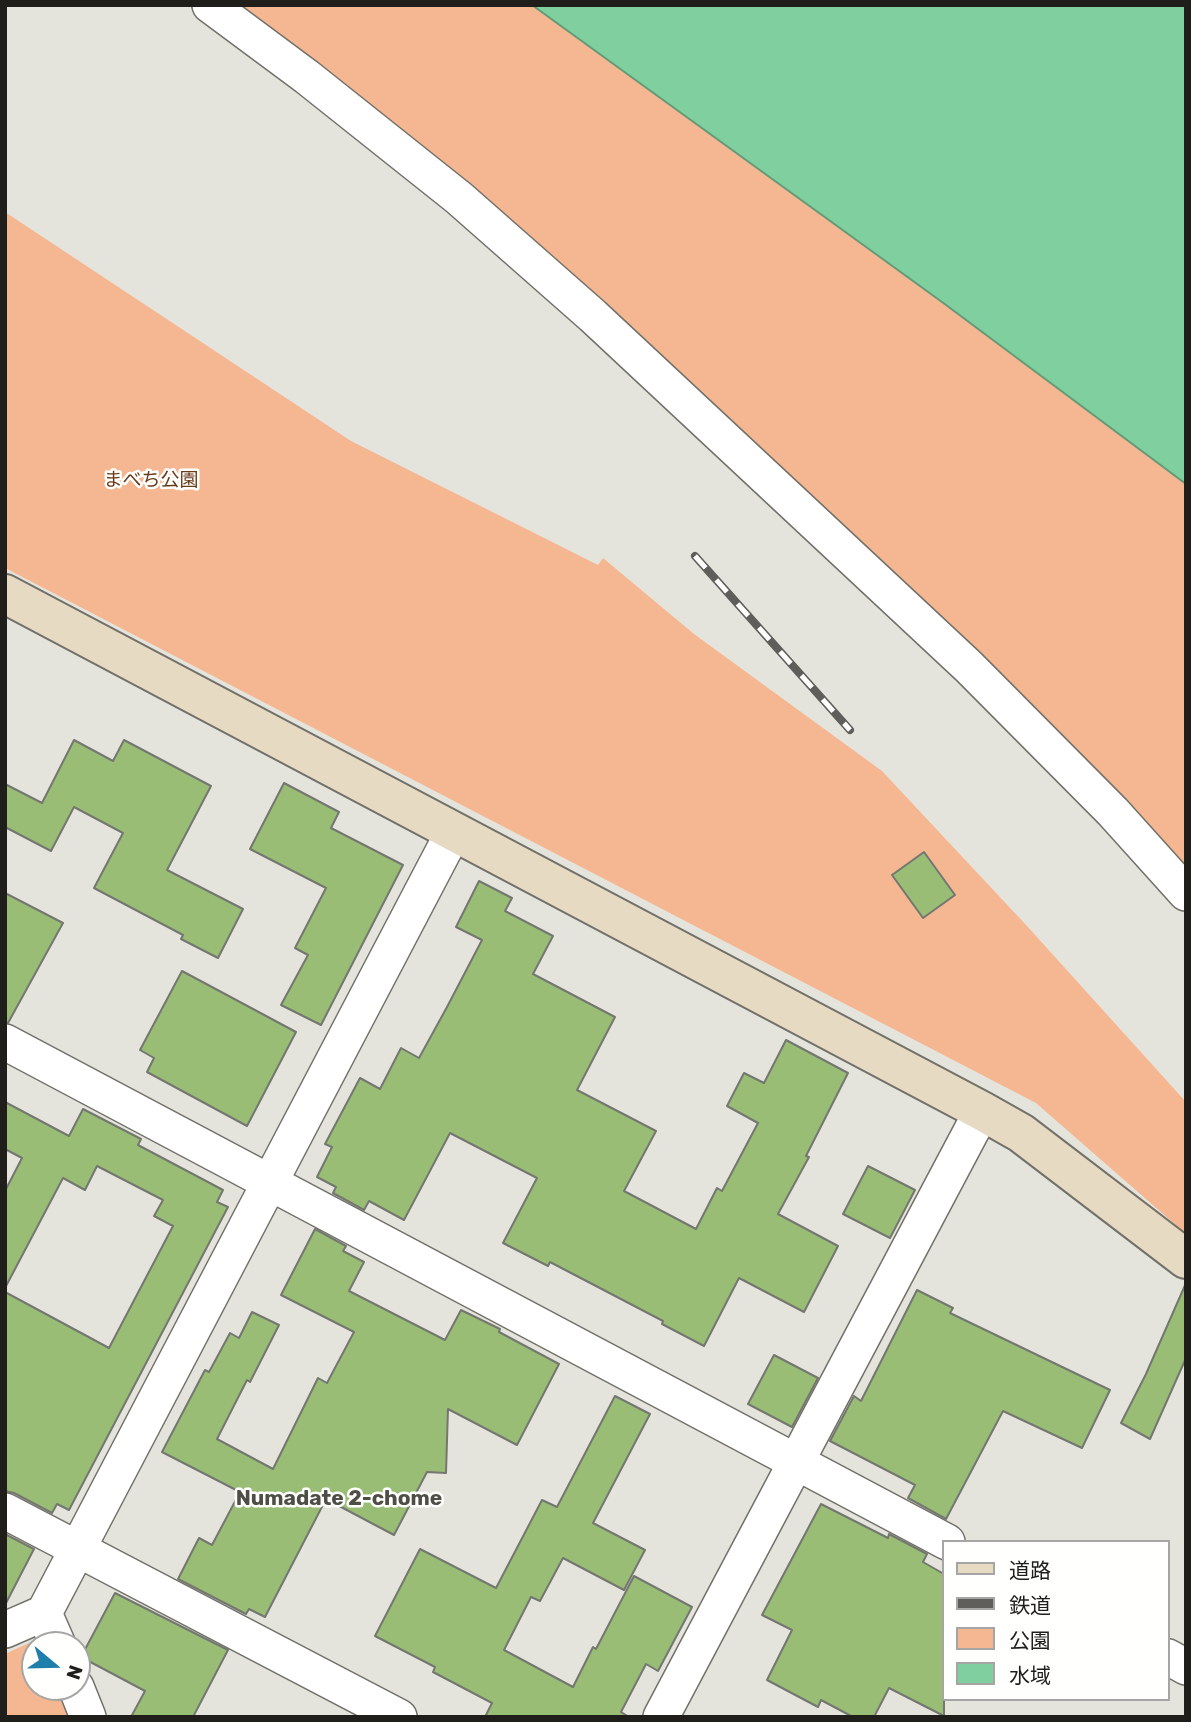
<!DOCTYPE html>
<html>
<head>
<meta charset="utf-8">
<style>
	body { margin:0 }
	#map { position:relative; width:1191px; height:1722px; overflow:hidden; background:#e5e4dc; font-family:Rubik,"Noto Sans JP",sans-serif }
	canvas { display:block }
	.frame { position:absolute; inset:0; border:7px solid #1f1e1b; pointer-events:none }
	.legend { position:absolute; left:942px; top:1540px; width:228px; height:161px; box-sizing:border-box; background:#fffffe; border:2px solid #a5a5a3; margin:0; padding:9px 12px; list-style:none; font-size:21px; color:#1f1e1b }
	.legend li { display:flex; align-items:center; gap:14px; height:35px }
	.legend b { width:35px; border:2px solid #a5a5a3 }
	.north { position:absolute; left:21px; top:1631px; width:70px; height:70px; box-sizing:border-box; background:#fffffe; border:2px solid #a5a5a3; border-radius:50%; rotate:109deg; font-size:19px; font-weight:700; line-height:28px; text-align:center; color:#1f1e1b }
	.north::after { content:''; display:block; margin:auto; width:24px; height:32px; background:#1f7fab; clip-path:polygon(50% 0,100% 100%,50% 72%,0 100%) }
</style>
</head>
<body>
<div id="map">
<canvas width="1191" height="1722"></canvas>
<div class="frame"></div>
<ul class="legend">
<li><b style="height:9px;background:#e6dac3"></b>道路</li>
<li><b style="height:9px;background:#5f5e5a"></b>鉄道</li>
<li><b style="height:19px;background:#f5b791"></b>公園</li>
<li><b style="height:19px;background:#80cf9f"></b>水域</li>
</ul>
<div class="north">N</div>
</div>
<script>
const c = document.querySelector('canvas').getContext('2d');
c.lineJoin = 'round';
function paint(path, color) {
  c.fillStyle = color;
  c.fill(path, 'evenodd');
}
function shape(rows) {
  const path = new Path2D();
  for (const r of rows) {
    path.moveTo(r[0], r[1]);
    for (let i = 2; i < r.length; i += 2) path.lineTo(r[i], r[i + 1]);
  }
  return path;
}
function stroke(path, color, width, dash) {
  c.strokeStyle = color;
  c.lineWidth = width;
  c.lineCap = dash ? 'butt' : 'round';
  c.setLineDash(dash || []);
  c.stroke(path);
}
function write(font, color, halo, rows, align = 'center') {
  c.font = font + ' Rubik,"Noto Sans JP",sans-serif';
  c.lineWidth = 5;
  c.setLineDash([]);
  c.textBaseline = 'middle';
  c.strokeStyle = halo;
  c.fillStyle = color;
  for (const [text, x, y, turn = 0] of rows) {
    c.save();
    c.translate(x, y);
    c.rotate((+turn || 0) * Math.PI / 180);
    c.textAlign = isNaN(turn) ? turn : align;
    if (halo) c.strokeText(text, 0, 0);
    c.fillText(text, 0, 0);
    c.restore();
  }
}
paint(shape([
	[234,5,532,5,942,302,1186,484,1186,871],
	[5,212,351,441,598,565,603,558,694,634,882,771,1027,926,1186,1102,1186,1234,1036,1103,5,568],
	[31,1642,41,1645,35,1645,35,1687,66,1687,79,1717,5,1717,5,1654]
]), '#f5b791');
const water = shape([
	[532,5,1186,5,1186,484,942,302,532,5]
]);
paint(water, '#80cf9f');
stroke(water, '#639a77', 2);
const building = shape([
	[74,740,113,761,124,740,211,786,167,870,243,909,218,958,181,939,183,935,94,888,123,833,74,807,51,851,5,827,5,784,42,803,74,740],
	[284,783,339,812,331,828,403,865,321,1025,281,1005,308,955,295,948,326,888,250,849,284,783],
	[924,852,955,895,923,918,892,875,924,852],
	[479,881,512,898,505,911,553,936,533,974,615,1017,577,1090,656,1131,624,1191,696,1229,717,1188,722,1191,758,1123,727,1106,744,1073,764,1083,786,1040,848,1073,806,1156,809,1157,778,1214,838,1246,804,1312,739,1278,704,1346,662,1324,663,1321,550,1262,548,1266,503,1243,537,1178,450,1133,404,1220,369,1201,364,1210,333,1193,336,1187,317,1177,332,1147,325,1144,360,1078,380,1089,401,1048,419,1058,447,1007,482,940,456,927,479,881],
	[5,893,63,923,8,1023,5,1022,5,893],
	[182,971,296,1032,247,1126,147,1072,154,1058,140,1050,182,971],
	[5,1102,69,1136,83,1109,141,1139,138,1145,223,1190,217,1202,228,1207,69,1510,57,1504,52,1513,14,1493,5,1491,5,1292,109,1348,173,1226,154,1216,163,1200,97,1166,85,1190,63,1178,5,1288,5,1191,22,1158,5,1149,5,1102],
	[868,1166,915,1190,890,1238,843,1214,868,1166],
	[315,1229,346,1246,343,1251,364,1262,349,1291,445,1340,461,1310,500,1329,499,1332,559,1364,517,1445,448,1409,446,1473,427,1472,394,1535,326,1499,265,1617,249,1609,246,1614,178,1579,199,1538,212,1545,240,1492,162,1452,205,1370,209,1372,230,1333,239,1338,252,1312,279,1325,250,1382,247,1380,217,1439,273,1469,318,1378,327,1383,354,1332,281,1295,315,1229],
	[1186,1283,1186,1358,1150,1439,1121,1423,1146,1374,1186,1283],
	[917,1290,953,1308,950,1313,1110,1390,1082,1448,1003,1411,946,1519,908,1498,915,1485,830,1441,854,1396,861,1401,917,1290],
	[774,1355,818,1378,792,1427,748,1404,774,1355],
	[615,1396,650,1414,593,1523,645,1550,624,1590,563,1558,540,1601,531,1597,504,1650,573,1687,593,1647,596,1649,634,1576,692,1607,658,1671,646,1664,621,1712,629,1717,485,1717,492,1703,433,1672,435,1667,375,1636,420,1549,496,1588,542,1500,557,1507,615,1396],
	[821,1504,888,1538,889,1534,927,1554,923,1562,944,1574,944,1716,889,1688,874,1717,853,1717,821,1700,818,1707,767,1680,792,1630,762,1615,821,1504],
	[5,1534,34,1549,5,1605,5,1534],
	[115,1593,228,1650,193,1717,131,1717,145,1691,81,1657,115,1593]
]);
paint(building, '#9abd76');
stroke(building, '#737770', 2);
const street = shape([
	[210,5,307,77,459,198,593,316,969,667,1113,812,1186,893],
	[5,1042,947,1542],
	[5,1511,399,1717],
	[44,1613,58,1645],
	[5,1630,44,1613,454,831],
	[1168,1657,1186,1667],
	[76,1687,88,1717],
	[661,1717,982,1111]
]);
const secondary = shape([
	[5,594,982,1111,1021,1133,1186,1259]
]);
stroke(street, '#717069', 38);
stroke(secondary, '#717069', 42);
stroke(street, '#fff', 35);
stroke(secondary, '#e6dac3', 38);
const rail = shape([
	[695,556,850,730]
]);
stroke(rail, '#5f5e5a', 8);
stroke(rail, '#fffffe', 5, [16]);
write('19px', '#693a1a', '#fffffe', [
	["まべち公園",151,481]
]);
write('bold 21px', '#4e4e47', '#fffffe', [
	["Numadate 2-chome",339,1499]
]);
</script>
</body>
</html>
